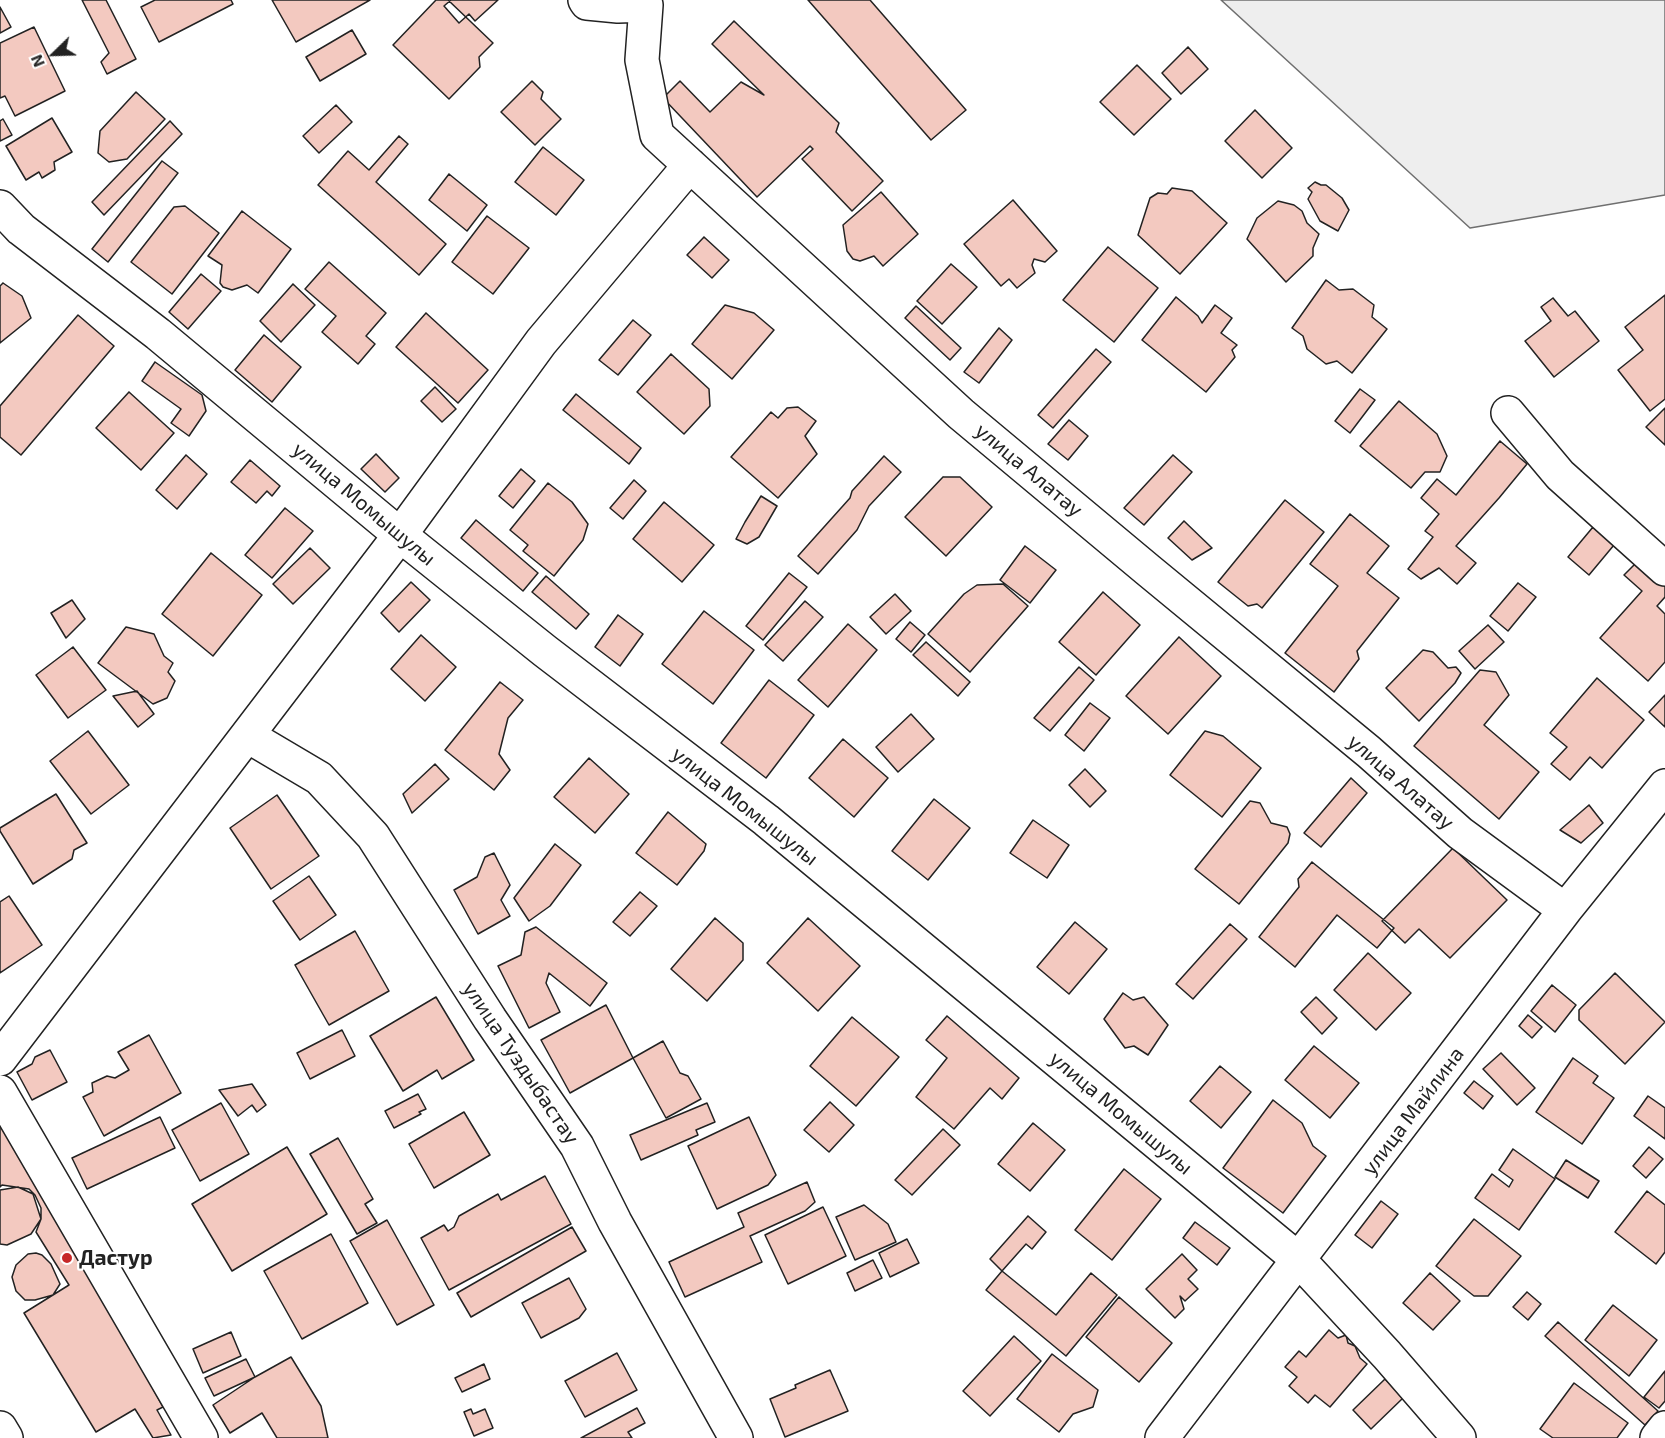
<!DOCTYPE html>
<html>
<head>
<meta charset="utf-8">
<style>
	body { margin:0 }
	#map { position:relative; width:1665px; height:1438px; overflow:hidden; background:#fff; font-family:"Exo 2",sans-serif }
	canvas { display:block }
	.north { position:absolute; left:24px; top:24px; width:60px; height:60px; -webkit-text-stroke:4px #fff; paint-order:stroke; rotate:247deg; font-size:16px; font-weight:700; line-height:24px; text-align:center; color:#222 }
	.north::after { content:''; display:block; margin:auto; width:21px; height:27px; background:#222; clip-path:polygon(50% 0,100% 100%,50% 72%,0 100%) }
</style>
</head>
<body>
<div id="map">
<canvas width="1665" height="1438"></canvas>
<div class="north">N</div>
</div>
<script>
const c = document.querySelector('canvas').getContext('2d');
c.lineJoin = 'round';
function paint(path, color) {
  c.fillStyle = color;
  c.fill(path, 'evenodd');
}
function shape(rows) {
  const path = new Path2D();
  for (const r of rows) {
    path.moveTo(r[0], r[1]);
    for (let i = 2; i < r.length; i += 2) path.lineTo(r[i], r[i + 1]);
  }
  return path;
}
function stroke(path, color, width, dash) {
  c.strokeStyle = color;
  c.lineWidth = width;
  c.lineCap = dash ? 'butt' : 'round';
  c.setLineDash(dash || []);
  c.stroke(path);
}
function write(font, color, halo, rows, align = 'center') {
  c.font = font + ' "Exo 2",sans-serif';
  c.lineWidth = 4.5;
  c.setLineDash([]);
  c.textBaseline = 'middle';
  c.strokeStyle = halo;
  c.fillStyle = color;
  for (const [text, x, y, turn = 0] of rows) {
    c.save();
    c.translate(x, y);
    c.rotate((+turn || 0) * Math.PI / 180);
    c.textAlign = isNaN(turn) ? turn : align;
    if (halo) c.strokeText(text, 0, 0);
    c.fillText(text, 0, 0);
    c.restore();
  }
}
const green = shape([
	[1221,0,1665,0,1665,195,1470,228,1221,0]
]);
paint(green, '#eee');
stroke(green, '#6f6f6f', 1.5);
const building = shape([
	[82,0,106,0,136,59,107,74,101,62,109,53,82,0],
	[155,0,231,0,233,4,159,42,141,7,155,0],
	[272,0,370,0,296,42,272,0],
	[436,0,448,0,493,43,479,57,480,67,449,99,393,45,436,0],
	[451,0,498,0,475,21,469,14,459,23,444,6,451,0],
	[808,0,870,0,966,110,931,140,808,0],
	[0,7,11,27,0,33,0,7],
	[734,21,839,123,836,132,883,181,852,211,802,159,813,149,810,146,757,197,663,98,680,81,710,112,741,82,764,95,712,44,734,21],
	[34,27,65,91,15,116,5,96,0,98,0,43,34,27],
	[352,30,366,54,320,81,306,57,352,30],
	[1188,47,1208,69,1181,94,1162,73,1188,47],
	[1137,65,1171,99,1134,135,1100,102,1137,65],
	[532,81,543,92,541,99,561,119,535,145,501,112,532,81],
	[136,92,165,119,127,159,109,162,98,153,100,131,136,92],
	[336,105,352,122,319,153,303,136,336,105],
	[1255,110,1292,148,1262,178,1225,141,1255,110],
	[52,118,72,152,54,162,55,170,42,178,39,172,26,180,6,146,52,118],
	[3,119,12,135,0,141,0,121,3,119],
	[170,121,182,134,104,215,92,202,170,121],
	[399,136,408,144,376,182,446,244,419,275,318,185,348,151,369,170,399,136],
	[543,147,584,180,556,215,515,182,543,147],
	[162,161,178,173,108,262,92,249,162,161],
	[449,174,487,205,467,231,429,200,449,174],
	[1315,182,1321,185,1326,185,1342,198,1349,210,1338,231,1320,221,1308,199,1312,192,1308,188,1315,182],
	[1172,188,1192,191,1227,223,1180,274,1138,235,1150,198,1158,193,1167,194,1172,188],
	[881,192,918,234,883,266,874,256,860,261,853,259,847,251,843,225,881,192],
	[1013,200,1057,251,1045,262,1034,259,1032,265,1035,273,1017,288,1009,279,1001,286,964,244,1013,200],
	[1278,201,1294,205,1302,211,1307,223,1319,234,1313,248,1313,256,1286,282,1247,239,1257,218,1278,201],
	[185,206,219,233,172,294,131,262,174,207,185,206],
	[242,211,291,249,258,293,247,285,232,290,223,287,220,283,222,265,208,256,242,211],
	[487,216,529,248,493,294,452,262,487,216],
	[704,237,729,260,712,278,687,255,704,237],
	[1108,247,1158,288,1114,342,1063,300,1108,247],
	[329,262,386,313,366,336,375,344,358,364,322,332,336,316,305,289,329,262],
	[951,264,977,287,942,324,917,301,951,264],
	[201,274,221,291,188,329,169,312,201,274],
	[1326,280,1339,290,1353,289,1374,305,1372,317,1387,329,1352,373,1337,361,1326,364,1307,349,1303,336,1292,328,1326,280],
	[3,283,22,296,31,318,0,343,0,286,3,283],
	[293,284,315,305,281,342,260,321,293,284],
	[1665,295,1665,399,1650,411,1618,370,1643,350,1625,327,1665,295],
	[1176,297,1198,316,1202,323,1215,305,1232,318,1221,333,1237,345,1232,350,1235,357,1206,392,1142,340,1176,297],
	[1553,298,1568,316,1575,311,1599,341,1554,377,1525,341,1551,321,1541,307,1553,298],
	[725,305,754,313,774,330,732,379,692,344,725,305],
	[916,306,961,348,950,360,905,318,916,306],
	[426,313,488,370,458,403,396,347,426,313],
	[78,315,114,346,21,455,0,437,0,406,78,315],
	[633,320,651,335,618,375,599,360,633,320],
	[999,328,1012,340,979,383,964,372,999,328],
	[264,335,301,367,272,402,235,370,264,335],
	[1096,349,1111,362,1053,428,1038,415,1096,349],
	[671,354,709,389,710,406,684,434,637,392,671,354],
	[155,362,202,395,206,411,189,436,171,423,181,409,142,381,155,362],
	[435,387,456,409,442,422,421,401,435,387],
	[1360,389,1375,400,1350,433,1335,421,1360,389],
	[129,392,174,433,141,470,96,428,129,392],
	[576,394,641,448,629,464,563,410,576,394],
	[1399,401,1437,434,1447,456,1440,472,1425,472,1411,488,1360,446,1399,401],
	[798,407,816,421,805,436,817,454,778,498,731,457,771,412,778,418,787,408,798,407],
	[1665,408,1665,445,1646,427,1665,408],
	[1069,420,1088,436,1068,460,1048,444,1069,420],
	[1500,441,1527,464,1499,498,1456,546,1476,563,1457,584,1439,568,1421,579,1408,569,1433,537,1425,531,1439,514,1421,498,1437,479,1456,495,1500,441],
	[376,454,399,478,385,492,361,469,376,454],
	[186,455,207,474,177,509,156,490,186,455],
	[1173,455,1192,472,1144,525,1124,508,1173,455],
	[884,456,901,472,869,506,857,530,818,574,798,556,850,498,852,491,884,456],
	[250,460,280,486,272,496,267,491,256,503,231,482,250,460],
	[521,469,535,481,513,508,499,496,521,469],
	[943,477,960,477,992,507,946,556,905,517,943,477],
	[634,480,646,491,623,519,610,508,634,480],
	[548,483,572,502,588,524,583,540,554,576,523,551,528,545,510,530,548,483],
	[761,496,777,506,759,537,747,544,736,539,745,522,761,496],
	[1285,500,1324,532,1262,608,1257,604,1248,606,1218,582,1285,500],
	[664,502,714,545,682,582,633,539,664,502],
	[285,508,313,531,272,578,245,555,285,508],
	[1350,514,1389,546,1367,573,1399,598,1357,651,1359,659,1334,692,1285,653,1338,586,1310,564,1350,514],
	[476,520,538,573,523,591,461,538,476,520],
	[1184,521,1212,548,1192,560,1168,538,1184,521],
	[1593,527,1614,545,1589,575,1568,557,1593,527],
	[1025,546,1056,570,1030,603,1000,580,1025,546],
	[310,548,330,568,293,604,273,584,310,548],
	[211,553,262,595,213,656,162,614,211,553],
	[1638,561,1665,585,1665,597,1657,606,1665,614,1665,662,1648,681,1600,638,1642,591,1624,575,1638,561],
	[789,573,807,587,763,640,746,626,789,573],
	[546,576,589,614,576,629,532,592,546,576],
	[411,582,430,600,399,632,381,613,411,582],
	[1518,583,1536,597,1508,631,1490,616,1518,583],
	[1003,584,1028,606,970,672,928,634,964,594,977,585,1003,584],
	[1103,592,1140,625,1096,675,1059,642,1103,592],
	[895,594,911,611,886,634,870,617,895,594],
	[72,600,85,619,66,638,51,613,72,600],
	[805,601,823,617,783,661,765,645,805,601],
	[704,611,754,650,713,704,662,664,704,611],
	[618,615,643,634,620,666,595,647,618,615],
	[910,622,925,635,911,652,896,639,910,622],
	[848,624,877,650,828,707,798,680,848,624],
	[1488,625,1504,642,1475,669,1459,651,1488,625],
	[126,627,154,634,164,656,173,663,168,672,175,681,167,698,153,704,98,663,126,627],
	[421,635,456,667,425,701,391,669,421,635],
	[1179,637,1221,676,1168,734,1126,696,1179,637],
	[926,642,970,682,958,696,913,655,926,642],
	[73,647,106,690,68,718,36,675,73,647],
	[1423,650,1433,652,1448,668,1456,667,1461,673,1455,683,1419,721,1386,688,1423,650],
	[1079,667,1094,680,1050,731,1034,718,1079,667],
	[1480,670,1496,672,1509,695,1484,725,1539,772,1499,819,1414,746,1480,670],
	[1597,678,1644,720,1602,768,1590,757,1570,780,1551,764,1567,747,1550,733,1597,678],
	[769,680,814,715,766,778,721,743,769,680],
	[500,682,523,700,508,718,499,754,510,770,494,790,445,750,500,682],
	[137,691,154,714,138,727,113,696,137,691],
	[1665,695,1665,727,1649,712,1665,695],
	[1090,703,1110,718,1084,751,1065,735,1090,703],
	[911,714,934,739,898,772,876,747,911,714],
	[88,731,129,785,91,814,50,761,88,731],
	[1205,731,1223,736,1261,768,1222,817,1170,775,1205,731],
	[843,739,888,778,854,817,809,778,843,739],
	[589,758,629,794,595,833,554,797,589,758],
	[435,764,449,779,412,813,403,794,435,764],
	[1085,769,1106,791,1090,807,1069,785,1085,769],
	[1351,778,1367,793,1321,847,1304,833,1351,778],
	[56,794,87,843,74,850,72,859,33,884,0,831,0,828,56,794],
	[277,795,319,856,271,889,230,828,277,795],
	[934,799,970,828,928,880,892,851,934,799],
	[1250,801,1260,803,1271,823,1287,827,1290,834,1288,843,1239,904,1195,869,1250,801],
	[1589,805,1603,823,1581,843,1560,830,1589,805],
	[668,812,706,844,704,851,677,885,636,853,668,812],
	[1033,820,1069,845,1047,878,1010,853,1033,820],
	[555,844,581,865,550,906,529,921,514,898,555,844],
	[1453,848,1507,900,1450,958,1419,929,1405,943,1382,921,1453,848],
	[494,853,510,885,501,900,510,916,478,934,454,890,477,877,485,857,494,853],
	[1312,862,1394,928,1377,948,1337,915,1295,967,1259,937,1299,887,1298,879,1312,862],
	[309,876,336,915,300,940,273,901,309,876],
	[640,892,657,906,630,936,613,922,640,892],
	[9,896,42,945,0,973,0,902,9,896],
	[715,918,743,943,743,960,707,1001,671,969,715,918],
	[808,918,860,966,818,1011,767,963,808,918],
	[1075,922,1107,949,1069,994,1037,967,1075,922],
	[1230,924,1247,939,1193,999,1176,984,1230,924],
	[536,927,607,983,590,1006,549,973,546,983,560,1012,529,1028,498,966,521,955,525,932,536,927],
	[355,931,389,991,329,1025,295,965,355,931],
	[1368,953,1411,993,1376,1030,1334,990,1368,953],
	[1615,973,1665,1022,1625,1064,1579,1020,1579,1010,1615,973],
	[1552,985,1576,1005,1555,1032,1531,1011,1552,985],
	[1123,993,1133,1000,1144,997,1168,1025,1148,1055,1134,1046,1125,1048,1104,1019,1123,993],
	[436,997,474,1060,442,1079,437,1070,403,1091,370,1036,436,997],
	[1316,997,1337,1018,1322,1034,1301,1012,1316,997],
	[606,1005,633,1058,570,1093,541,1040,606,1005],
	[1528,1015,1542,1027,1532,1038,1519,1026,1528,1015],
	[947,1016,1019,1078,1002,1099,990,1088,954,1129,916,1097,947,1058,926,1040,947,1016],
	[852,1017,899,1057,856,1106,810,1066,852,1017],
	[342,1030,355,1056,310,1079,297,1053,342,1030],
	[149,1035,181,1093,104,1136,83,1097,93,1092,92,1083,107,1076,115,1078,129,1070,118,1052,149,1035],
	[663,1041,680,1073,688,1076,701,1099,666,1118,633,1058,663,1041],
	[1314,1046,1359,1083,1330,1118,1285,1080,1314,1046],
	[50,1050,67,1082,32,1100,17,1072,32,1064,35,1057,50,1050],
	[1501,1053,1535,1088,1517,1105,1483,1069,1501,1053],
	[1573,1058,1598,1076,1593,1083,1614,1098,1582,1144,1536,1112,1573,1058],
	[1220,1066,1251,1092,1221,1128,1190,1101,1220,1066],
	[1474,1081,1493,1096,1483,1109,1464,1093,1474,1081],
	[252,1084,266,1105,257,1112,252,1105,238,1116,219,1090,252,1084],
	[418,1094,426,1109,419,1112,421,1114,394,1128,385,1111,418,1094],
	[1648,1096,1665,1108,1665,1139,1634,1116,1648,1096],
	[1273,1100,1302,1123,1313,1146,1326,1156,1283,1213,1223,1168,1273,1100],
	[830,1102,854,1125,829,1152,804,1130,830,1102],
	[221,1103,249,1154,200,1181,172,1130,221,1103],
	[707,1103,715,1122,696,1130,698,1135,641,1160,630,1135,707,1103],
	[464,1112,490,1155,434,1188,409,1144,464,1112],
	[160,1117,175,1148,87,1189,72,1158,160,1117],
	[749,1117,776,1175,768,1185,717,1209,688,1146,749,1117],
	[0,1120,35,1173,163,1407,157,1410,171,1435,153,1438,135,1409,96,1432,24,1313,69,1285,36,1232,41,1219,41,1208,35,1195,29,1189,2,1185,0,1187,0,1120],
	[1033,1123,1065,1150,1030,1191,998,1164,1033,1123],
	[943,1129,960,1145,912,1195,895,1180,943,1129],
	[338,1138,373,1199,365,1204,377,1223,357,1234,310,1154,338,1138],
	[287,1147,327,1214,232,1271,192,1204,287,1147],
	[1649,1147,1663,1159,1646,1178,1633,1166,1649,1147],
	[1513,1149,1555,1179,1519,1230,1475,1198,1492,1174,1509,1187,1513,1180,1499,1170,1513,1149],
	[1566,1160,1599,1181,1588,1198,1555,1177,1566,1160],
	[1124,1169,1161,1199,1112,1260,1075,1230,1124,1169],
	[545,1176,571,1224,449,1290,421,1238,444,1225,448,1231,454,1227,459,1216,498,1194,501,1200,545,1176],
	[807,1182,815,1202,805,1211,750,1236,762,1262,685,1297,669,1262,744,1227,738,1213,807,1182],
	[18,1187,33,1194,41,1219,31,1234,7,1245,0,1244,0,1190,18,1187],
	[1647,1191,1665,1205,1665,1252,1656,1264,1615,1232,1647,1191],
	[1381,1201,1398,1214,1372,1248,1355,1235,1381,1201],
	[864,1205,888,1224,896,1242,855,1260,836,1217,864,1205],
	[823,1207,846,1256,788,1284,765,1235,823,1207],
	[1028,1216,1046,1232,1032,1249,1026,1244,1002,1271,990,1259,1028,1216],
	[1474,1219,1521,1256,1488,1296,1474,1296,1436,1266,1474,1219],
	[387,1220,434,1305,397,1325,350,1241,387,1220],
	[1195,1222,1230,1248,1217,1265,1183,1238,1195,1222],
	[572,1227,586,1251,471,1317,457,1293,572,1227],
	[331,1234,368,1303,302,1339,264,1271,331,1234],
	[907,1239,919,1263,890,1277,879,1253,907,1239],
	[36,1253,42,1255,51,1264,60,1284,53,1295,35,1300,25,1300,16,1291,12,1277,16,1265,28,1254,36,1253],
	[1182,1254,1197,1270,1188,1279,1198,1289,1185,1301,1180,1296,1184,1309,1175,1318,1146,1289,1182,1254],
	[873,1260,882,1278,855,1291,847,1273,873,1260],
	[1002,1271,1056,1315,1091,1273,1117,1295,1066,1356,986,1290,1002,1271],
	[1430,1273,1460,1301,1433,1330,1403,1303,1430,1273],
	[569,1278,586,1309,579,1318,541,1338,522,1303,569,1278],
	[1527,1292,1541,1304,1528,1320,1513,1307,1527,1292],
	[1119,1297,1172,1343,1139,1382,1086,1337,1119,1297],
	[1613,1305,1657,1340,1629,1376,1585,1340,1613,1305],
	[1558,1322,1658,1411,1645,1425,1545,1336,1558,1322],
	[1329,1330,1338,1338,1346,1335,1348,1343,1355,1346,1360,1358,1367,1364,1330,1407,1315,1395,1308,1403,1289,1386,1297,1377,1285,1367,1299,1351,1306,1357,1329,1330],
	[231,1332,241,1356,203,1373,193,1349,231,1332],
	[1014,1336,1041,1361,990,1416,963,1391,1014,1336],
	[617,1353,637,1390,585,1417,565,1381,617,1353],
	[1052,1354,1098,1390,1093,1407,1073,1414,1059,1432,1017,1399,1052,1354],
	[291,1357,321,1406,328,1438,277,1438,262,1413,230,1433,213,1405,255,1377,291,1357],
	[246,1359,255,1377,214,1396,205,1378,246,1359],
	[484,1364,490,1379,462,1392,455,1378,484,1364],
	[830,1370,848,1411,785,1437,770,1399,796,1388,795,1385,830,1370],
	[1665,1371,1665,1401,1659,1408,1644,1397,1665,1371],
	[1385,1379,1403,1398,1371,1429,1353,1410,1385,1379],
	[1574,1383,1628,1423,1617,1438,1553,1438,1540,1429,1574,1383],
	[637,1408,645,1423,628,1432,632,1438,581,1438,637,1408],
	[471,1409,473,1414,485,1409,493,1428,474,1436,464,1412,471,1409]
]);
paint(building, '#f3c9c0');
stroke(building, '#222', 1.5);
const minor = shape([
	[585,0,587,3,618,6,646,5,642,60,657,135,961,414,1148,570,1369,752,1460,833,1565,910],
	[0,207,21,229,158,334,400,535,545,651,766,820,1299,1260,1387,1355,1459,1438],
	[1508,413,1560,475,1665,569],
	[248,736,319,778,373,836,490,1019,577,1146,615,1222,736,1438],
	[0,1059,400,535,541,342,690,165],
	[0,1092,201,1438],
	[1162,1438,1565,910,1665,786],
	[1657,1438,1665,1428]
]);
const major = shape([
	[0,1428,6,1438]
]);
stroke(minor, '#222', 36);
stroke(major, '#222', 36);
stroke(minor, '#fff', 33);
stroke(major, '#fff', 33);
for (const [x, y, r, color] of [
	[67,1258,6,"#c62828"]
]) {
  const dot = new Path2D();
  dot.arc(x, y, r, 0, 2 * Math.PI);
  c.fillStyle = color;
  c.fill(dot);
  stroke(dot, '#fff', 2);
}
write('21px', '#222', '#fff', [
	["улица Алатау",1029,470,40],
	["улица Момышулы",364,504,40],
	["улица Алатау",1401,782,41],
	["улица Момышулы",745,806,38],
	["улица Туздыбастау",521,1063,56],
	["улица Майлина",1413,1111,-53],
	["улица Момышулы",1121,1113,40]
]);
write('bold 21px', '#222', '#fff', [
	["Дастур",79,1258]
], 'left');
</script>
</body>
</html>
